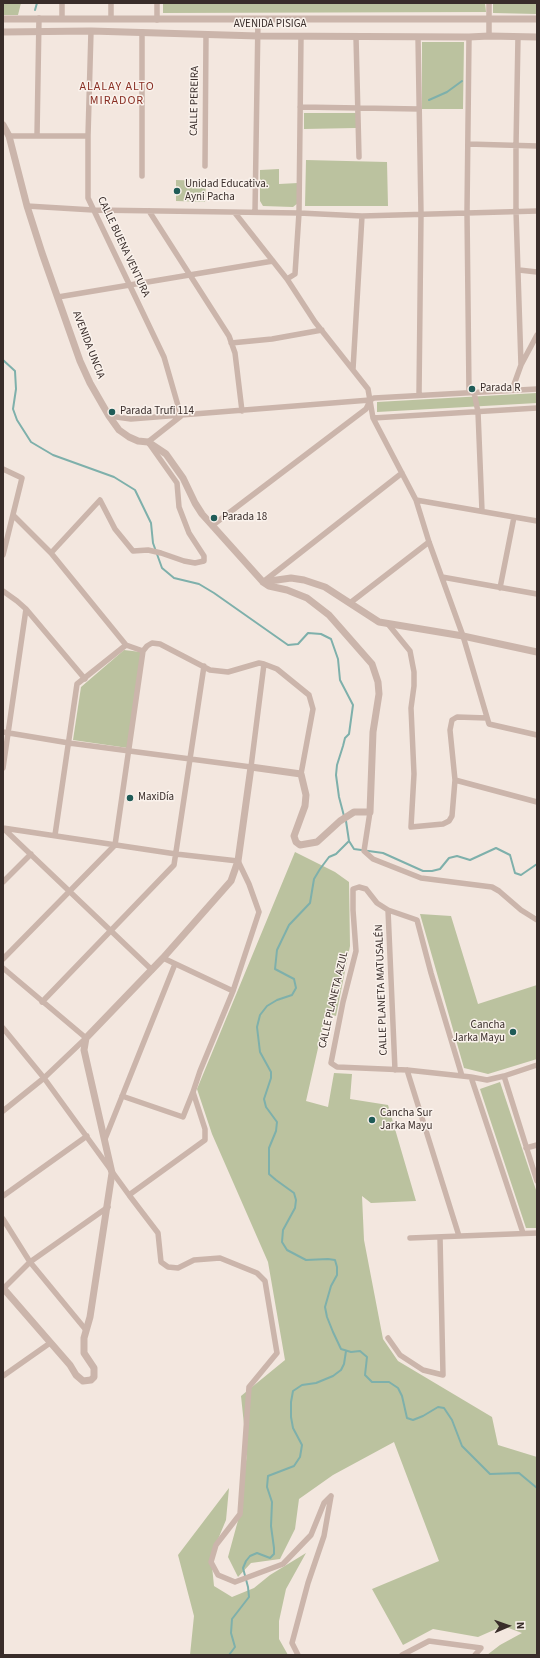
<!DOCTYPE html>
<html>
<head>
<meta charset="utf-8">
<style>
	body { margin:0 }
	#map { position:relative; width:540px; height:1658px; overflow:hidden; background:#f3e7df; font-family:"Source Sans 3",sans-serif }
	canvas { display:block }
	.frame { position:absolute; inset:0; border:4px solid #392d2a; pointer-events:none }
	.north { position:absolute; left:488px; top:1606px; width:40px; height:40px; -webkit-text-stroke:3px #faf2ec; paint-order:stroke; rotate:88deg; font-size:11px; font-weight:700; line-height:16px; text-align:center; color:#392d2a }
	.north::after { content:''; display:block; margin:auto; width:14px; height:18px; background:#392d2a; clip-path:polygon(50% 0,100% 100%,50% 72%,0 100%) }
</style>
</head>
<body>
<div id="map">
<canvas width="540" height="1658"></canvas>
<div class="frame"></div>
<div class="north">N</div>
</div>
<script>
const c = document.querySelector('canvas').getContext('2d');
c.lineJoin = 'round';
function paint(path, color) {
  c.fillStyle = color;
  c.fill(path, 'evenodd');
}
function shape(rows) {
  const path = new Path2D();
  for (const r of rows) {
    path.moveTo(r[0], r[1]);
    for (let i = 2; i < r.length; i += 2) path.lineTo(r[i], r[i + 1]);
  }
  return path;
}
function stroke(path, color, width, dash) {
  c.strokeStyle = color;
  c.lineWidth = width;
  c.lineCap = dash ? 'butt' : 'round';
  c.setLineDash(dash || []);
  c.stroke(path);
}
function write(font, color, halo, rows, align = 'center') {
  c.font = font + ' "Source Sans 3",sans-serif';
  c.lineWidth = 3;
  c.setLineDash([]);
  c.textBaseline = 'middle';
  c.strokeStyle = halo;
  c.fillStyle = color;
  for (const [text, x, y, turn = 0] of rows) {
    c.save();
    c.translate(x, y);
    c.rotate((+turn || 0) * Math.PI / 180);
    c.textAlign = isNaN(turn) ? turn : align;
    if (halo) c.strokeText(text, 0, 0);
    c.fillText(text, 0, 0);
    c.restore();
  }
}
paint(shape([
	[3,3,21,3,18,15,3,15],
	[163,3,485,3,486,12,163,13],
	[493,3,537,3,537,14,493,13],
	[422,42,464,42,463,109,422,109],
	[304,113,356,113,356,128,304,129],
	[306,160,387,162,388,206,305,206],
	[279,169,279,184,298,183,298,203,293,207,263,206,260,201,260,170],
	[176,180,206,181,205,202,176,201],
	[537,393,537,403,377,412,377,402],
	[124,650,141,652,128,748,73,740,81,687],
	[295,852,335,872,349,882,350,946,336,1016,326,1013,306,1101,328,1107,334,1073,352,1074,350,1099,388,1105,416,1201,371,1203,362,1196,364,1240,383,1339,398,1361,492,1417,498,1445,537,1457,537,1655,487,1655,500,1645,522,1633,503,1626,478,1637,433,1629,403,1645,372,1589,439,1561,394,1442,333,1475,299,1499,295,1529,280,1559,251,1563,238,1577,228,1557,240,1513,247,1453,241,1396,285,1360,268,1262,212,1134,197,1089],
	[420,914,451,916,478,1004,537,985,537,1059,488,1074,464,1068],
	[500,1082,537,1193,537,1228,526,1228,480,1089],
	[229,1488,226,1520,211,1556,214,1586,232,1597,254,1588,270,1575,306,1553,286,1589,279,1621,279,1639,288,1655,190,1655,194,1616,178,1555]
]), '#bbc29f');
stroke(shape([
	[35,10,37,3],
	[429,100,447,92,462,81],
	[3,360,15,371,16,389,13,409,17,420,31,442,53,455,114,477,135,490,151,523,153,543,162,568,174,578,199,584,214,593,288,645,298,644,308,633,321,634,331,639,338,659,340,680,353,705,349,734,345,738,343,746,337,765,336,775,339,797,344,816],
	[346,821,349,841,354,849,383,853,423,871,432,871,440,869,449,858,457,856,470,860,496,848,510,855,515,873,521,875,537,864],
	[349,841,336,854,329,857,320,869,314,879,310,903,289,925,277,950,275,969,294,979,296,988,292,995,277,1000,267,1006,260,1015,257,1027,260,1052,271,1072,271,1078,264,1099,266,1107,277,1122,276,1131,269,1148,269,1174,276,1180,294,1193,296,1200,295,1208,283,1230,282,1242,287,1250,306,1260,328,1259,335,1260,337,1267,337,1275,331,1286,325,1307,327,1317,333,1332,341,1349,351,1352,360,1351,367,1357,365,1375,372,1382,389,1382,398,1388,402,1396,407,1418,413,1420,423,1416,438,1407,444,1408,452,1420,462,1446,490,1474,519,1473,537,1488],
	[229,1655,235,1647,231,1633,232,1619,249,1597,248,1587,243,1568,246,1561,250,1556,257,1553,270,1558,274,1554,274,1548,271,1526,272,1502,267,1487,268,1476,294,1466,300,1457,302,1445,293,1428,291,1417,291,1402,293,1391,302,1385,316,1383,333,1376,341,1370,344,1364,346,1351]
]), '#7eb0ab', 2);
stroke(shape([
	[111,3,111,18],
	[62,18,62,3],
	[157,20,157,3],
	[489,36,489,3],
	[356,37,359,157],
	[418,37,421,214,419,395],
	[469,37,467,212,469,392],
	[518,37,516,146,516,211,521,365],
	[300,107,419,109],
	[9,136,88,136],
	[37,136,39,18],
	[468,144,537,146],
	[205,166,206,35],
	[142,176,142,32],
	[27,206,93,210,299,213,362,216,537,211],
	[149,211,229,336,235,353,242,411],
	[255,212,258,19],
	[235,213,287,279,315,322,368,389,373,418,416,500,429,542,463,636,489,724,537,735],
	[519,270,537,272],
	[287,279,295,274,299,213,301,36],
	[58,297,273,261],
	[231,343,272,339,322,330],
	[353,369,362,216],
	[512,390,521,365,537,335],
	[474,392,478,412,482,511],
	[109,416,131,419,370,400,374,398,537,389],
	[373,418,537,408],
	[3,469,22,478,3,555],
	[416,500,537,521],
	[13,515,51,553,126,645,143,651],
	[213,525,366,409,370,401],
	[51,553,100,500,115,529,133,551,148,550,161,553,184,561,195,563,204,561,204,556,189,533,179,507,177,483,148,442,181,416,164,357,88,198,88,136,91,31],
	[442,577,537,594],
	[263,582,402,473],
	[500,588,514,517],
	[3,591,17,601,26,609],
	[350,603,429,542],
	[388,624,410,651,414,672,414,686,411,708,414,774,411,827,443,824,449,821,452,816,455,780,450,730,452,720,457,717,487,718],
	[3,732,69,743,251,767,264,664],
	[3,768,26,609,85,679],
	[455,780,537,802],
	[370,812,364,851,373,859,421,878,492,887,499,891,521,910,537,920],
	[3,828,176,854,238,861,249,884,259,912,233,991,200,1071,193,1092,205,1129,205,1140,129,1195],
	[3,828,152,970],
	[55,835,77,684,126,645],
	[3,882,31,854],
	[388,910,395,1070],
	[163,958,233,991],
	[3,959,115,845,143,651,147,646,152,643,160,644,210,670,228,672,259,663,264,664,277,669,309,695,313,709,301,774],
	[3,968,86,1038,44,1078,3,1111],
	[42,1002,174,865,204,666],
	[3,1028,44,1078,129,1195,158,1233,161,1262,168,1267,178,1268,194,1260,220,1258,257,1273,265,1281,277,1353,249,1387,240,1514,216,1545,211,1562,218,1575,235,1582,283,1564,311,1535,324,1503,331,1496],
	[407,1070,459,1236],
	[462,1076,431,973,417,920,388,910,377,903,366,889,359,887,353,889,353,910,356,951,343,1002,331,1063,337,1067,407,1070,462,1076,471,1077,487,1080,504,1076,537,1065],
	[504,1076,537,1181],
	[471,1077,523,1233],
	[122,1096,183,1117,193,1092],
	[105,1139,175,964],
	[526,1148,537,1145],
	[3,1196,87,1136],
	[3,1219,30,1262,86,1330],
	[410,1238,537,1233],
	[3,1289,30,1262,108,1207],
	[388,1338,400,1355,423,1370,443,1375,440,1237],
	[3,1376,50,1343],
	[298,1655,292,1643,308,1583,324,1536,331,1496],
	[402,1655,429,1641,481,1648,475,1655]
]), '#cbb5ab', 5.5);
stroke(shape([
	[3,19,537,19],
	[3,32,91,31,258,36,469,37,489,36,537,37],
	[3,125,9,136,27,206,42,253,80,361,90,383,109,416,119,430,129,437,138,441,148,442,166,454,183,478,195,503,202,514,263,582,269,586,287,590,307,598,329,615,372,664,378,682,379,694,373,732,370,812,354,812,340,821,317,842,300,845,296,842,294,836,305,806,306,795,301,774,251,767,238,861,231,881,163,958,86,1038,84,1050,112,1173,90,1317,84,1338,84,1353,94,1368,94,1377,91,1380,83,1381,76,1375,70,1365,3,1288],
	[263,582,291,578,304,580,325,587,379,622,463,636,537,652]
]), '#cbb5ab', 7);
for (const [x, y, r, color] of [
	[177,191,4,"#1f5b57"],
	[472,389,4,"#1f5b57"],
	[112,412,4,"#1f5b57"],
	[214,518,4,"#1f5b57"],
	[130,798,4,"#1f5b57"],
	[513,1032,4,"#1f5b57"],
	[372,1120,4,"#1f5b57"]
]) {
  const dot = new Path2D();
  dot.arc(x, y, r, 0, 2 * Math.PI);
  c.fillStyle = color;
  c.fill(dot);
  stroke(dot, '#faf2ec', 1.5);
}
write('11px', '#392d2a', '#faf2ec', [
	["AVENIDA PISIGA",270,25],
	["CALLE PEREIRA",195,101,-89],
	["CALLE BUENA VENTURA",123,247,65],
	["AVENIDA UNCIA",88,345,69],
	["CALLE PLANETA MATUSALÉN",382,990,-92],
	["CALLE PLANETA AZUL",334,1000,-77]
]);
write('11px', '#392d2a', '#faf2ec', [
	["Unidad Educativa.",185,185],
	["Ayni Pacha",185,198],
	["Parada R",480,389],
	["Parada Trufi 114",120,412],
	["Parada 18",222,518],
	["MaxiDía",138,798],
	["Cancha",505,1026,"right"],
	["Jarka Mayu",505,1039,"right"],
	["Cancha Sur",380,1114],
	["Jarka Mayu",380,1127]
], 'left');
c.letterSpacing = '1px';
write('12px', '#882e23', '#faf2ec', [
	["ALALAY ALTO",117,87],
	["MIRADOR",117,101]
]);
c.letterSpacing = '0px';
</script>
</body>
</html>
